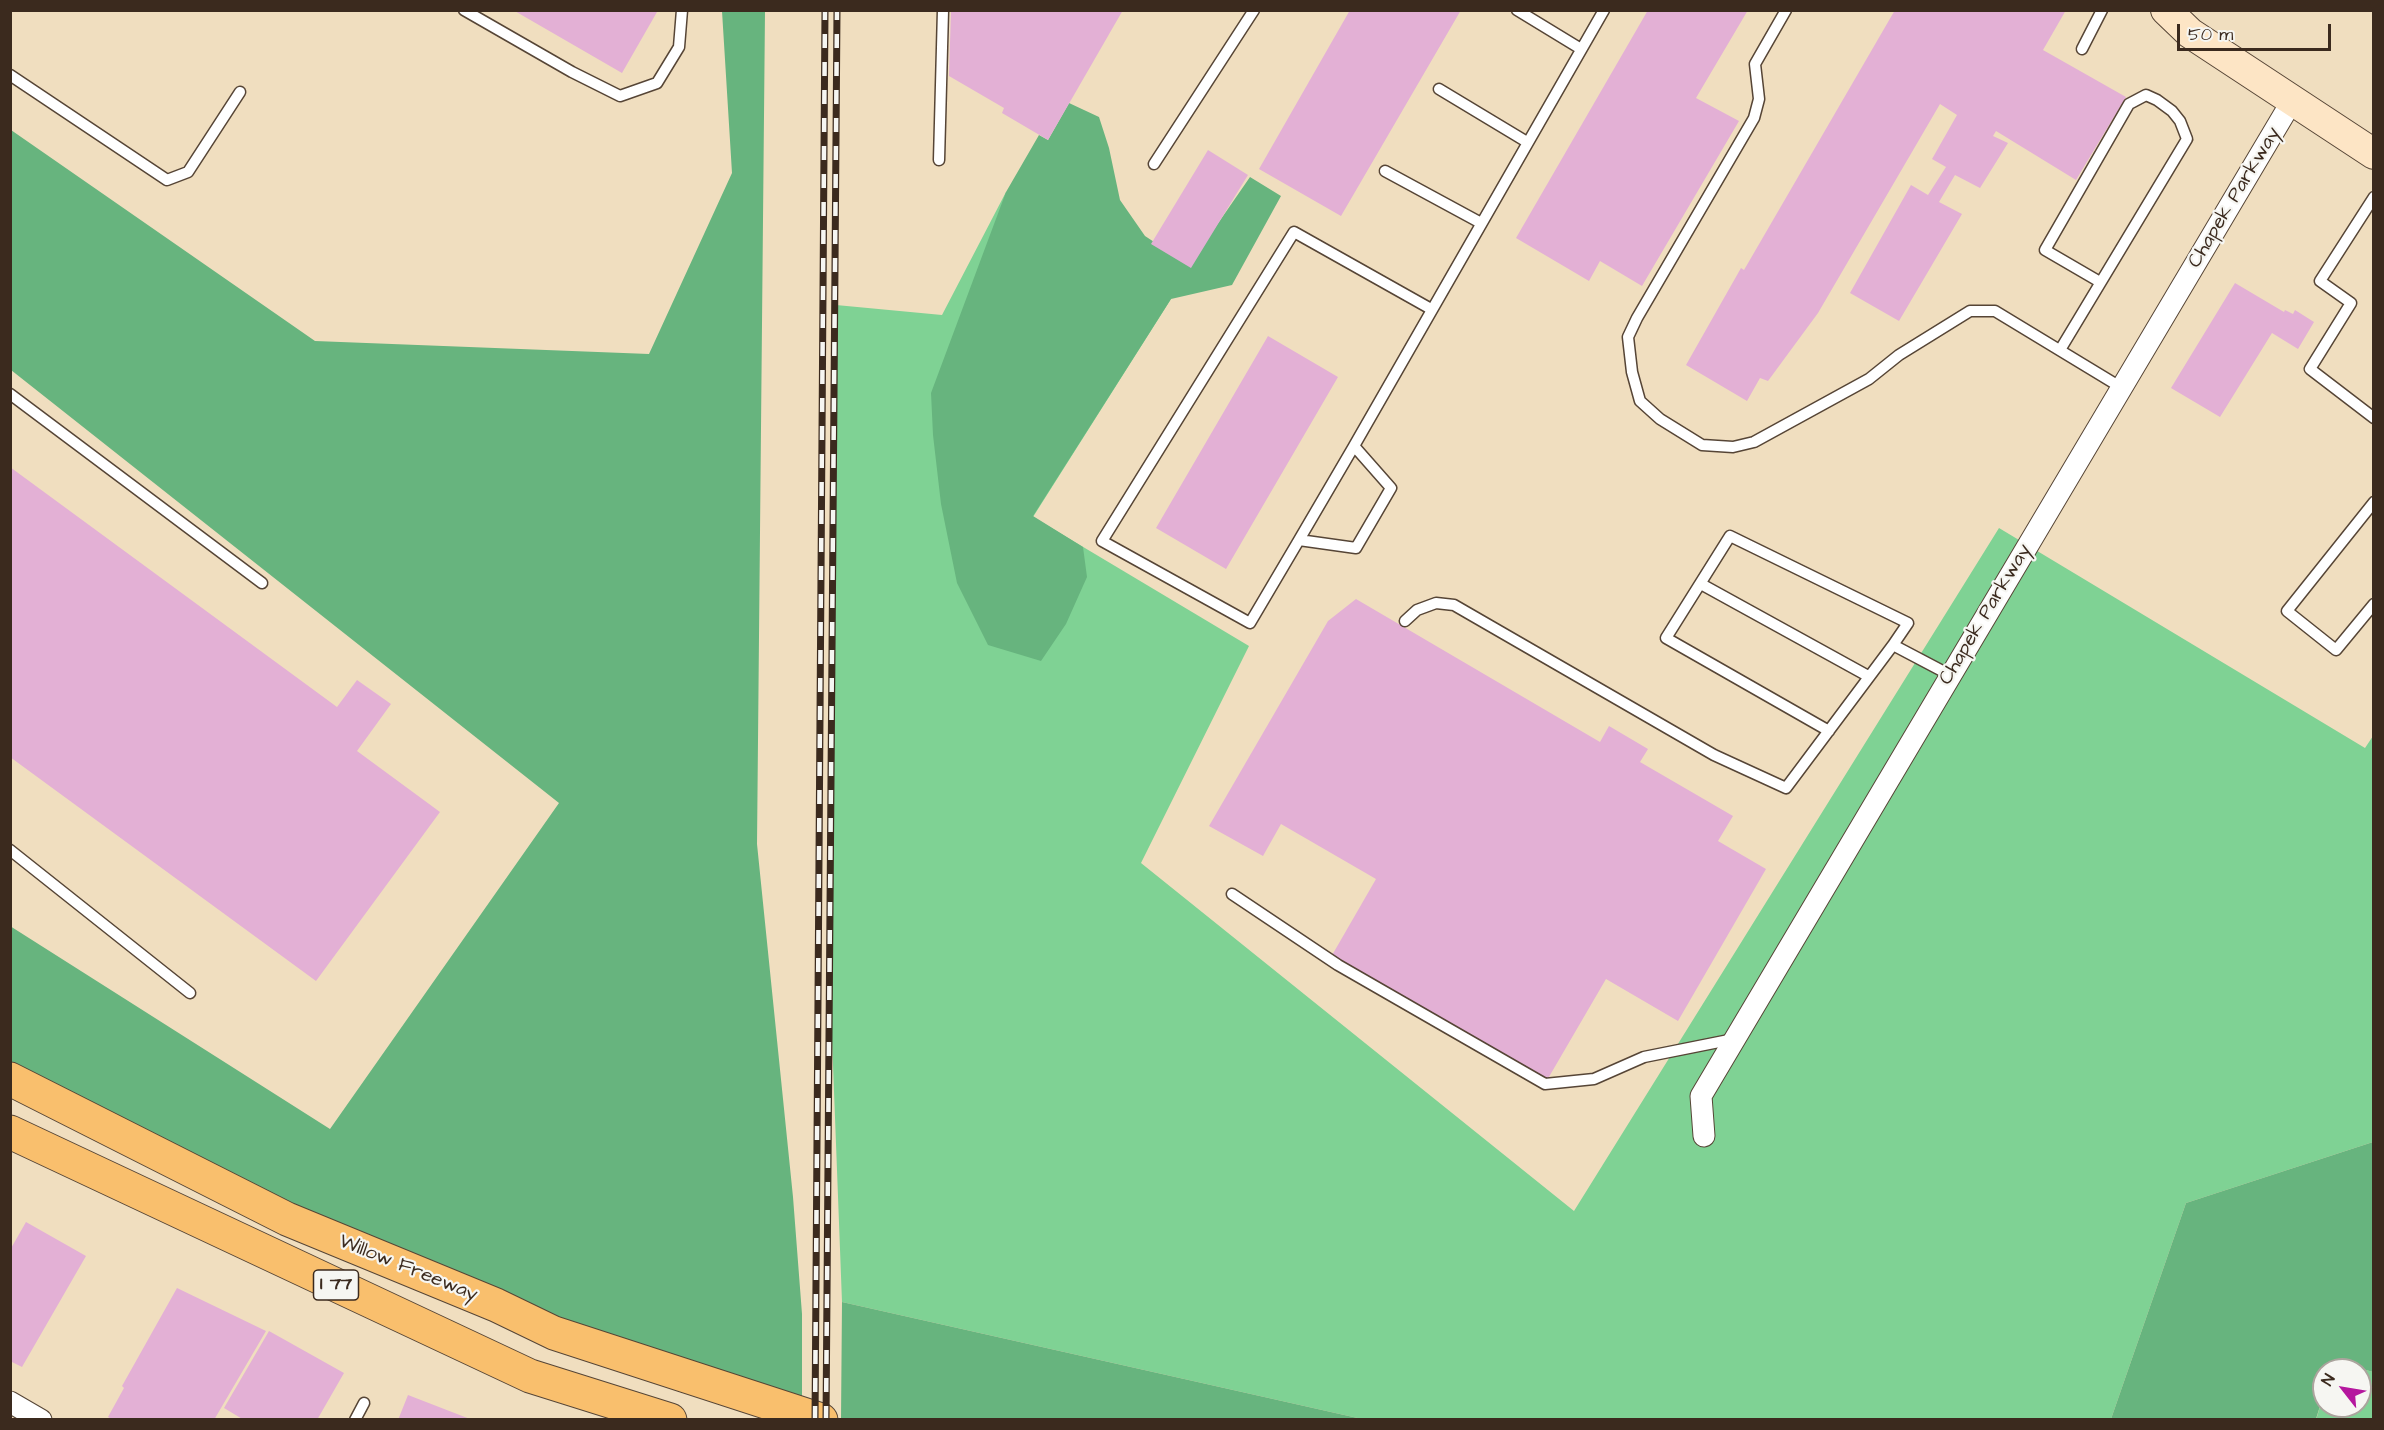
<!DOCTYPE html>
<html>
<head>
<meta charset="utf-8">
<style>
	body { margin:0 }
	#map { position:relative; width:2384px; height:1430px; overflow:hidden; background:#f0debf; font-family:"Architects Daughter",sans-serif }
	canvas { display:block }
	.frame { position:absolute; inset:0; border:12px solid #3b2a1e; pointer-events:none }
	.north { position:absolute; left:2312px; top:1358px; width:60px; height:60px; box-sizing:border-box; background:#f6f6f2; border:2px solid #aba49d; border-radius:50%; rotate:301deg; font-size:16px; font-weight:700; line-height:24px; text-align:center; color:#3b2a1e }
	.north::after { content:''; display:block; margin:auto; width:21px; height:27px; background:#b5179e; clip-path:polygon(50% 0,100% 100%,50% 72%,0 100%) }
	.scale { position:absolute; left:2177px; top:24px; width:154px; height:27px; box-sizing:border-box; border:3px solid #3b2a1e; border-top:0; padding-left:8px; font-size:18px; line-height:21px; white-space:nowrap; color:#3b2a1e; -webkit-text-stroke:4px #f6f6f2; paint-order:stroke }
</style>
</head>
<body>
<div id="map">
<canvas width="2384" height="1430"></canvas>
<div class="frame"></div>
<div class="north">N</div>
<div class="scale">50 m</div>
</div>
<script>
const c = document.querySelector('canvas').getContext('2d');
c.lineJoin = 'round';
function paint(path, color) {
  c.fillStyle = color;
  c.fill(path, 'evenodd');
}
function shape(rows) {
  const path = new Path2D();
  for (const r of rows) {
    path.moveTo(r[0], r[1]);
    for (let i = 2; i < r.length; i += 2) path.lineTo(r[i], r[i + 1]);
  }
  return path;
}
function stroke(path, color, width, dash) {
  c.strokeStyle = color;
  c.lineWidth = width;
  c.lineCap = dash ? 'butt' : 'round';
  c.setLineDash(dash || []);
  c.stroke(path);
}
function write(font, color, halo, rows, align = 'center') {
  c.font = font + ' "Architects Daughter",sans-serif';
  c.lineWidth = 4.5;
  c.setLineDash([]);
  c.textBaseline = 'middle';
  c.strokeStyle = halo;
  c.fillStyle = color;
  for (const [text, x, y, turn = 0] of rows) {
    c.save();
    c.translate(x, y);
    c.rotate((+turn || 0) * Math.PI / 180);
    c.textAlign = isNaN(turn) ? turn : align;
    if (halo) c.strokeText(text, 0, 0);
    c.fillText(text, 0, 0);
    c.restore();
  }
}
paint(shape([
	[1006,192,1171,299,1033,517,1249,646,1141,863,1574,1211,1999,528,2365,748,2373,736,2373,1142,2186,1203,2111,1419,1362,1419,842,1302,831,1012,836,305,942,315],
	[2334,1361,2373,1372,2373,1419,2316,1420,2324,1393,2324,1406,2360,1406,2360,1370,2331,1370]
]), '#7fd294');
paint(shape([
	[722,11,765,11,757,844,793,1197,802,1314,802,1413,554,1333,83,1117,11,1062,10,926,330,1129,559,803,11,370,11,130,315,341,649,354,732,173],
	[1069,103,1099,117,1109,148,1120,200,1145,236,1183,261,1212,232,1250,177,1281,196,1232,285,1171,299,1033,516,1083,547,1087,577,1066,624,1041,661,988,645,957,583,941,504,933,435,931,393,1006,192,1039,135,1048,140],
	[2373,1142,2373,1372,2334,1361,2331,1370,2324,1370,2324,1393,2316,1419,2111,1419,2186,1203],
	[842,1302,1362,1419,841,1419]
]), '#67b47e');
paint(shape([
	[513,10,654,10,657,12,622,73],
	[951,10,1123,10,1048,140,1002,113,1004,108,949,76],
	[1350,10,1461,10,1341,216,1259,169],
	[1648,10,1748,10,1696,98,1739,121,1642,286,1600,261,1589,281,1516,238],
	[1895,10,2066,10,2043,50,2126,97,2076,180,1996,131,1993,136,2008,143,1980,188,1955,175,1939,202,1962,214,1899,321,1850,293,1911,185,1928,195,1946,167,1932,159,1957,115,1940,104,1818,313,1768,381,1760,378,1747,401,1686,365,1741,268,1744,270],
	[1208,150,1248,175,1191,268,1151,244],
	[2235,283,2284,312,2285,310,2293,314,2295,310,2314,322,2298,349,2272,333,2220,417,2171,388],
	[1268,336,1338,377,1226,569,1156,528],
	[10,467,337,707,357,680,391,704,357,751,440,812,316,981,10,757],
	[1356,599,1600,742,1609,726,1648,749,1640,762,1733,816,1718,841,1766,869,1678,1021,1606,979,1546,1082,1331,957,1376,879,1281,824,1263,856,1209,826,1328,621],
	[26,1222,86,1256,22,1367,10,1361,10,1250],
	[177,1288,266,1331,214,1420,113,1420,108,1417,124,1388,122,1386],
	[269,1331,344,1373,317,1420,244,1420,224,1408],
	[408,1395,470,1419,470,1420,398,1420]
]), '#e3b0d5');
const lane = shape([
	[464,10,572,72,620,96,657,83,679,47,682,10],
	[1517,10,1581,49],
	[1786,10,1755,64,1759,99,1754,118,1637,318,1628,337,1632,372,1640,401,1660,419,1702,445,1733,447,1754,442,1869,379,1899,355,1970,311,1995,311,2122,388],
	[2082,49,2102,10],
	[10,75,167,180,188,172,240,92],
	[1439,89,1527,142],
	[939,160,943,10],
	[1154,164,1254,10],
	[1385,171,1481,223],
	[2374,197,2320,281,2351,303,2310,369,2374,418],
	[1431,309,1294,232,1102,541,1250,623,1299,540,1356,548,1391,488,1354,446,1604,10],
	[2060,350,2187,139,2180,121,2172,111,2157,100,2146,95,2129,104,2045,250,2100,282],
	[10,394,262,583],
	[2374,502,2287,611,2336,650,2374,604],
	[1299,540,1354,446],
	[1701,584,1868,676],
	[1405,621,1417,610,1436,603,1454,605,1714,755,1786,788,1893,645,1950,675],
	[1829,731,1666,638,1730,536,1908,623,1893,645],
	[10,850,190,993],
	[1232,894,1338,965,1545,1084,1594,1079,1644,1057,1734,1039],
	[355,1420,364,1403]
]);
const street = shape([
	[1704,1136,1701,1096,2292,101],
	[10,1402,41,1420]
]);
const secondary = shape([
	[2166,10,2190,33,2374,154]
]);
const highway = shape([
	[10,1079,287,1219,496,1305,554,1333,821,1420],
	[10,1132,530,1376,670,1420]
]);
stroke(lane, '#564536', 13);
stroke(street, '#564536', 23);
stroke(secondary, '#564536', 32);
stroke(highway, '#564536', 35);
stroke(lane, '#fff', 10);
stroke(street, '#fff', 21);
stroke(secondary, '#fde5c5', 30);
stroke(highway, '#f9bf6d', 33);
const rail = shape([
	[815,1420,825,10],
	[826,1420,837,10]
]);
stroke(rail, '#3b2a1e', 7);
stroke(rail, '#f6f6f2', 4.5, [14]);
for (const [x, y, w] of [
	[336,1285,45]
]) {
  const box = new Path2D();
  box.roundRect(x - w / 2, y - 15, w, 30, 4.5);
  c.fillStyle = '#f6f6f2';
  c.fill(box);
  stroke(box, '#3b2a1e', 1.5);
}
write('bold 18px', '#3b2a1e', null, [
	["I 77",336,1285]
]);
write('20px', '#3b2a1e', '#f6f6f2', [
	["Chapek Parkway",2235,198,-59],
	["Chapek Parkway",1986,615,-59],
	["Willow Freeway",408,1269,22]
]);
</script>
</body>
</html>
